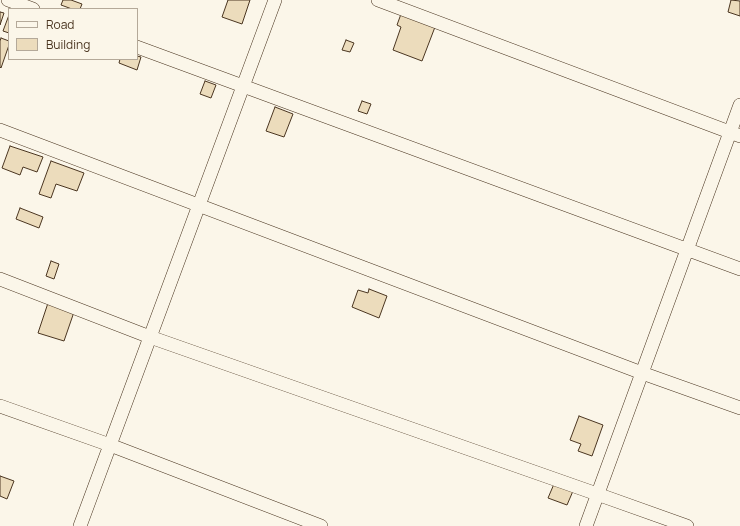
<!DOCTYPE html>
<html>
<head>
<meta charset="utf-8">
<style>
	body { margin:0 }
	#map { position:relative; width:740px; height:526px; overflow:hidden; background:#fbf6e9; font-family:Manrope,sans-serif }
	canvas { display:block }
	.legend { position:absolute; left:8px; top:8px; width:130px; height:52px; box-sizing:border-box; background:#fbf6e9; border:1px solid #b4a999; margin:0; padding:5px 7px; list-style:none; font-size:12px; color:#4a3520 }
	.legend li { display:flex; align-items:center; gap:8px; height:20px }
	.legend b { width:20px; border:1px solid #b4a999 }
</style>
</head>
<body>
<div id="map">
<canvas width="740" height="526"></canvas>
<ul class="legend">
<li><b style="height:5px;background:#fbf6e9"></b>Road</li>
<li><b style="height:11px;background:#ecdcbc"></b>Building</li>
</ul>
</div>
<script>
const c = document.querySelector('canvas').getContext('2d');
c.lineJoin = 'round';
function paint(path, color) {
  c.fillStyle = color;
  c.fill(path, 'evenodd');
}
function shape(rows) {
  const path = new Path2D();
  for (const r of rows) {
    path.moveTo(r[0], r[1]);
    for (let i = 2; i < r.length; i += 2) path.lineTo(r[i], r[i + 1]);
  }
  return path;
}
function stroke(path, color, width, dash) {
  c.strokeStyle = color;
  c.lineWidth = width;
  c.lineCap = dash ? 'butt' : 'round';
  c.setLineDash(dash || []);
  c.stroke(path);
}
const building = shape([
	[63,0,71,0,82,4,80,9,72,9,61,5,63,0],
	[228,0,250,0,242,24,222,17,228,0],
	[731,0,740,1,740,16,728,12,731,0],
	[0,12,4,13,0,25,0,12],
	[401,14,435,27,422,61,393,50,401,27,397,25,401,14],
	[9,15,9,33,3,31,9,15],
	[1,38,9,41,9,45,1,68,0,67,0,41,1,38],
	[346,40,354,43,350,52,342,50,346,40],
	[137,56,141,57,137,70,119,63,120,59,137,59,137,56],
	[205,81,216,85,211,98,200,94,205,81],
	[362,101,371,104,367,114,358,111,362,101],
	[275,107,293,114,284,137,266,131,275,107],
	[10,146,43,157,37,172,23,167,20,175,2,168,10,146],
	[51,161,84,173,77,191,56,184,51,198,39,194,51,161],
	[20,208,43,217,39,228,16,219,20,208],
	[51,261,59,264,54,279,46,276,51,261],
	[369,289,387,296,379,318,352,307,358,290,368,293,369,289],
	[48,303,74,312,64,341,38,333,48,303],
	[579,416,603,425,592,456,578,451,581,444,570,440,579,416],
	[0,476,14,481,7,499,0,496,0,476],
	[554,484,573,491,567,505,548,498,554,484]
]);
paint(building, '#ecdcbc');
stroke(building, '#4a3520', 1);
const minor = shape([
	[8,0,33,9],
	[378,0,740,136],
	[137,47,740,269],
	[0,130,642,373,740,408],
	[0,279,150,337,597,494,687,526],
	[0,406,110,445,321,526],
	[80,526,275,0],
	[586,526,740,105]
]);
stroke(minor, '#4a3520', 14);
stroke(minor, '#fbf6e9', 13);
</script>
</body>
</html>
